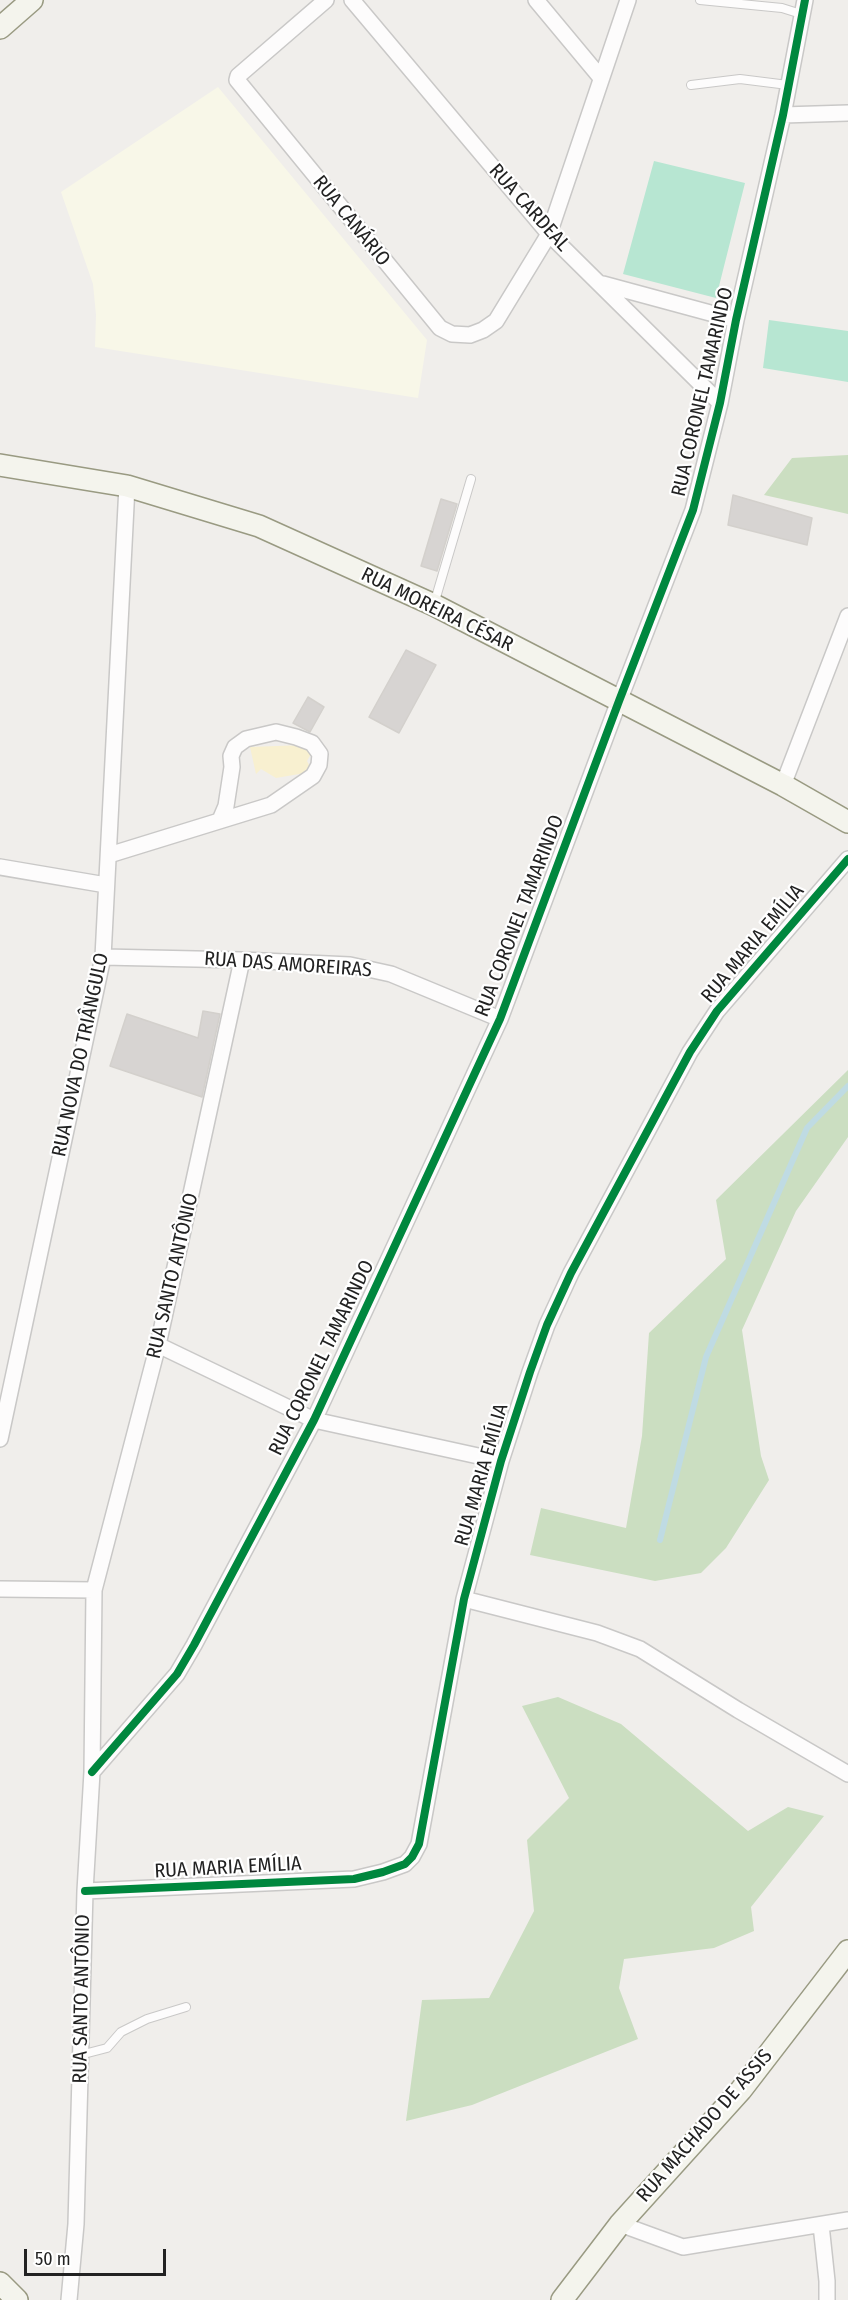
<!DOCTYPE html>
<html>
<head>
<meta charset="utf-8">
<style>
	body { margin:0 }
	#map { position:relative; width:848px; height:2300px; overflow:hidden; background:#f0eeeb; font-family:"Fira Sans Condensed",sans-serif }
	canvas { display:block }
	.scale { position:absolute; left:24px; top:2249px; width:142px; height:27px; box-sizing:border-box; border:3px solid #222; border-top:0; padding-left:8px; font-size:18px; line-height:21px; white-space:nowrap; color:#222; -webkit-text-stroke:4px #fff; paint-order:stroke }
</style>
</head>
<body>
<div id="map">
<canvas width="848" height="2300"></canvas>
<div class="scale">50 m</div>
</div>
<script>
const c = document.querySelector('canvas').getContext('2d');
c.lineJoin = 'round';
function paint(path, color) {
  c.fillStyle = color;
  c.fill(path, 'evenodd');
}
function shape(rows) {
  const path = new Path2D();
  for (const r of rows) {
    path.moveTo(r[0], r[1]);
    for (let i = 2; i < r.length; i += 2) path.lineTo(r[i], r[i + 1]);
  }
  return path;
}
function stroke(path, color, width, dash) {
  c.strokeStyle = color;
  c.lineWidth = width;
  c.lineCap = dash ? 'butt' : 'round';
  c.setLineDash(dash || []);
  c.stroke(path);
}
function write(font, color, halo, rows, align = 'center') {
  c.font = font + ' "Fira Sans Condensed",sans-serif';
  c.lineWidth = 4.5;
  c.setLineDash([]);
  c.textBaseline = 'middle';
  c.strokeStyle = halo;
  c.fillStyle = color;
  for (const [text, x, y, turn = 0] of rows) {
    c.save();
    c.translate(x, y);
    c.rotate((+turn || 0) * Math.PI / 180);
    c.textAlign = isNaN(turn) ? turn : align;
    if (halo) c.strokeText(text, 0, 0);
    c.fillText(text, 0, 0);
    c.restore();
  }
}
paint(shape([
	[218,87,427,340,418,398,95,347,96,315,93,284,61,192]
]), '#f8f7e8');
paint(shape([
	[848,455,848,514,764,495,792,458],
	[848,1070,848,1137,796,1211,742,1330,761,1456,769,1480,726,1548,701,1573,655,1581,530,1555,541,1508,626,1528,642,1436,649,1333,726,1259,716,1200],
	[558,1697,621,1724,748,1831,788,1807,824,1816,751,1907,754,1931,714,1948,624,1959,619,1988,638,2039,472,2105,406,2121,422,2000,489,1998,534,1911,527,1840,569,1798,522,1706]
]), '#cbdec1');
paint(shape([
	[304,745,312,752,307,761,311,769,305,773,276,778,261,769,256,774,250,747]
]), '#f8f0d0');
paint(shape([
	[654,161,745,183,716,298,623,274],
	[769,320,848,331,848,382,763,368]
]), '#b7e6d2');
stroke(shape([
	[660,1540,706,1357,807,1128,848,1086]
]), '#bfdbe3', 6);
const building = shape([
	[733,495,812,518,807,545,728,525,733,495],
	[441,499,457,504,437,571,421,566,441,499],
	[406,650,436,665,399,733,369,717,406,650],
	[308,697,324,707,310,732,293,723,308,697],
	[203,1011,220,1014,202,1097,110,1066,127,1014,198,1038,203,1011]
]);
paint(building, '#d7d4d2');
stroke(building, '#d3d0cc', 1.5);
const lane = shape([
	[700,0,782,8,801,14],
	[691,85,740,79,788,85],
	[434,604,471,479],
	[80,2055,107,2048,121,2032,147,2019,186,2007]
]);
const street = shape([
	[326,0,238,76,237,80,440,328,452,334,470,335,483,330,496,321,549,234,628,0],
	[352,0,549,234,720,403],
	[536,0,601,78],
	[783,115,848,113],
	[603,284,736,320],
	[783,785,848,616],
	[109,855,271,805,313,776,319,765,320,754,312,743,296,737,276,732,246,739,235,747,231,756,232,767,226,806,220,820],
	[0,867,106,885],
	[103,957,242,960,350,965,391,974,500,1019],
	[158,1345,314,1420,501,1461],
	[0,1439,103,957,127,486],
	[0,1589,94,1590],
	[464,1599,597,1633,640,1649,738,1710,848,1774],
	[92,1772,177,1674,194,1645,314,1420,500,1019,619,701,693,510,720,403,736,320,783,115,805,0],
	[85,1891,354,1879,383,1872,405,1864,412,1857,419,1844,464,1599,501,1461,530,1372,547,1325,571,1273,690,1052,717,1011,848,859],
	[620,2224,683,2247,848,2220],
	[821,2225,827,2281,827,2300],
	[69,2300,76,2224,85,1891,92,1772,94,1590,158,1345,242,960]
]);
const secondary = shape([
	[0,28,32,0],
	[0,465,127,486,259,526,434,605,783,785,848,822],
	[0,2283,17,2300],
	[562,2300,620,2224,741,2090,848,1951]
]);
stroke(lane, '#c9c8c7', 10);
stroke(street, '#c9c8c7', 18);
stroke(secondary, '#999a82', 24);
stroke(lane, '#fdfcfc', 8);
stroke(street, '#fdfcfc', 15);
stroke(secondary, '#f4f4ed', 21);
stroke(shape([
	[92,1772,177,1674,194,1645,314,1420,500,1019,619,701,693,510,720,403,736,320,783,115,805,0],
	[85,1891,354,1879,383,1872,405,1864,412,1857,419,1844,464,1599,501,1461,530,1372,547,1325,571,1273,690,1052,717,1011,848,859]
]), '#00873e', 8);
write('20px', '#222', '#fff', [
	["RUA CARDEAL",529,208,48],
	["RUA CANÁRIO",351,221,51],
	["RUA CORONEL TAMARINDO",703,392,-77],
	["RUA MOREIRA CÉSAR",437,610,26],
	["RUA CORONEL TAMARINDO",520,916,-69],
	["RUA MARIA EMÍLIA",753,944,-50],
	["RUA DAS AMOREIRAS",288,965,4],
	["RUA NOVA DO TRIÂNGULO",81,1055,-78],
	["RUA SANTO ANTÔNIO",173,1276,-77],
	["RUA CORONEL TAMARINDO",322,1358,-64],
	["RUA MARIA EMÍLIA",482,1475,-74],
	["RUA MARIA EMÍLIA",228,1868,-3],
	["RUA SANTO ANTÔNIO",82,1999,-89],
	["RUA MACHADO DE ASSIS",705,2126,-49]
]);
</script>
</body>
</html>
